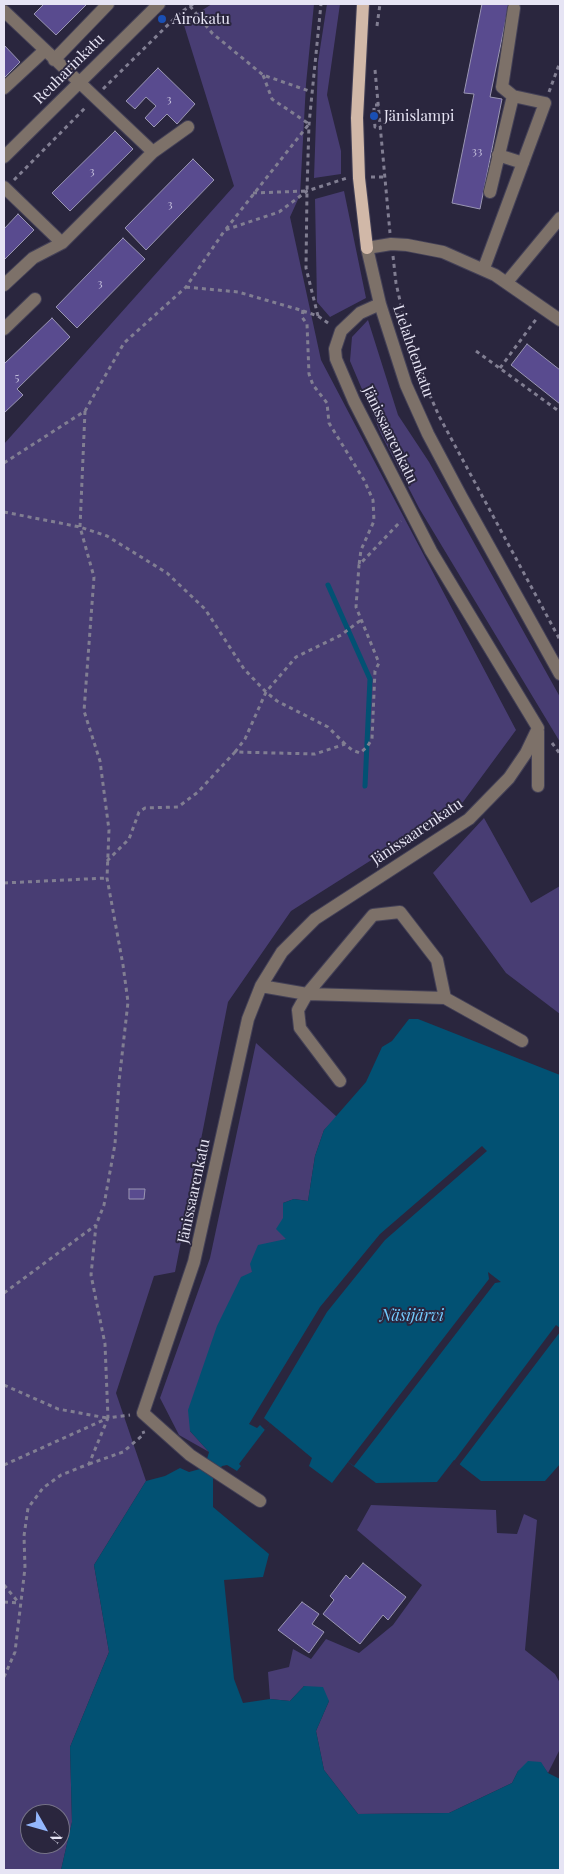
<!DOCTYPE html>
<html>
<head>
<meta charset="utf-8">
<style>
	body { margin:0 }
	#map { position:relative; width:564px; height:1874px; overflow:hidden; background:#2a263e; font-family:"Playfair Display",serif }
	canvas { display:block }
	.frame { position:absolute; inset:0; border:5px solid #e6e4f4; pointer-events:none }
	.north { position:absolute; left:20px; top:1804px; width:50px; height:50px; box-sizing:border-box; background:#2a263e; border:1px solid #757287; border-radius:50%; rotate:128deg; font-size:14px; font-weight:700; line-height:20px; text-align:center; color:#e6e4f4 }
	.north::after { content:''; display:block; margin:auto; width:18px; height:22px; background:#94b7fd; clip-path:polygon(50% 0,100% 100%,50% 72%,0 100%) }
</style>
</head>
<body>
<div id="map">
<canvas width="564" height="1874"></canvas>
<div class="frame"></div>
<div class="north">N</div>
</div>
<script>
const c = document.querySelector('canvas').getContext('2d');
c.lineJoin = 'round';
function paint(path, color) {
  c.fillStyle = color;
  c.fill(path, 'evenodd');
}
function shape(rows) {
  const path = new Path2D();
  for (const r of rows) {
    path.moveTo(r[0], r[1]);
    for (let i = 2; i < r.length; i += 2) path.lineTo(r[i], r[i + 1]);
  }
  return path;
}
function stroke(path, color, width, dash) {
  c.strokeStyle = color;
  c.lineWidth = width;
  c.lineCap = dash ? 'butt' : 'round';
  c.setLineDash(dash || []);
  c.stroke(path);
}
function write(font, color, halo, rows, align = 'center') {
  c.font = font + ' "Playfair Display",serif';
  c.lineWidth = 4;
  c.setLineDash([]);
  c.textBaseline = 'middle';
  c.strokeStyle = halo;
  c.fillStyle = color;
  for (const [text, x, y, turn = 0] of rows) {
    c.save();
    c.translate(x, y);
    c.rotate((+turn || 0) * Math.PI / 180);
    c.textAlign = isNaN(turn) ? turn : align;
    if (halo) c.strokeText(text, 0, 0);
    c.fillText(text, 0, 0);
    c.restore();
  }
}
paint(shape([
	[212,4,314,4,306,84,300,195,290,217,321,360,516,730,463,802,291,911,228,1002,175,1272,154,1276,116,1393,146,1481,94,1565,109,1652,70,1747,72,1822,61,1870,4,1870,4,444,234,186,183,22],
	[30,1814,60,1814,60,1844,30,1844],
	[327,4,340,4,327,95,341,151,341,174,314,178,318,62],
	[344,191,366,298,330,317,317,302,315,199],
	[368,320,398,415,429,462,560,697,560,742,419,508,381,434,350,361,352,337],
	[484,818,531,903,560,886,560,1014,506,973,433,873],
	[256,1043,337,1117,324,1130,315,1156,308,1201,294,1199,283,1203,286,1239,252,1272,190,1431,209,1452,179,1435,160,1398,210,1258],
	[371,1505,496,1510,497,1533,517,1534,524,1514,537,1520,525,1650,555,1674,560,1683,560,1749,548,1773,540,1762,518,1771,512,1783,449,1813,358,1814,324,1770,316,1731,329,1701,304,1686,290,1701,270,1699,268,1672,289,1667,293,1649,311,1659,326,1639,359,1653,393,1625,422,1585,357,1530]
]), '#483d73');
paint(shape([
	[409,1019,418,1019,560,1075,560,1464,545,1481,481,1481,454,1460,437,1482,376,1483,348,1462,332,1483,309,1466,312,1458,270,1423,239,1464,241,1466,237,1471,227,1465,222,1466,213,1478,213,1507,269,1554,263,1577,224,1580,234,1679,243,1703,270,1699,290,1701,304,1686,323,1687,329,1701,316,1731,324,1770,358,1814,449,1813,512,1783,518,1771,528,1761,541,1762,548,1773,560,1779,560,1870,61,1870,72,1822,70,1747,109,1652,94,1565,146,1481,165,1476,180,1468,189,1472,200,1469,207,1459,209,1452,190,1431,188,1410,217,1326,241,1277,252,1272,250,1264,258,1245,286,1239,276,1229,283,1218,283,1203,294,1199,308,1201,315,1156,324,1130,366,1082,382,1047,392,1041]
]), '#025173');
paint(shape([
	[482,1146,487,1151,385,1240,327,1312,264,1418,270,1423,265,1430,260,1425,257,1428,249,1424,320,1307,380,1234],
	[488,1272,501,1282,495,1283,354,1466,348,1462,489,1279],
	[556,1325,560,1328,560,1332,459,1465,454,1461]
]), '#2a263e');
stroke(shape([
	[328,585,370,679,365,786]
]), '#025173', 5);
const building = shape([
	[44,4,87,4,56,35,34,14,44,4],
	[482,4,509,4,490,97,502,99,480,209,452,203,474,94,464,93,482,4],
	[4,45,20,62,4,78,4,45],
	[158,68,195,104,177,124,167,114,154,127,145,118,156,106,146,97,135,109,126,101,158,68],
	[115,131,133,149,70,211,52,193,115,131],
	[193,159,214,180,146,250,125,228,193,159],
	[18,214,34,230,4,260,4,229,18,214],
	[123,238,145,259,77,328,56,307,123,238],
	[52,318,70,337,17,389,23,395,4,413,4,364,52,318],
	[527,344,560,370,560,404,511,365,527,344],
	[129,1189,145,1189,144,1199,129,1199,129,1189],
	[363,1563,406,1597,388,1620,383,1615,360,1644,323,1614,334,1600,330,1596,346,1575,350,1579,363,1563],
	[302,1602,319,1614,312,1624,324,1632,309,1653,278,1630,302,1602]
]);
paint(building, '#594b8f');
stroke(building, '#9a96b3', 1);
const minor = shape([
	[4,11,153,152],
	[54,60,108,4],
	[4,88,44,51],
	[498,155,523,163],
	[4,157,159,4],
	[4,187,62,243],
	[490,192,513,96],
	[484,268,545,103,513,96,502,87,514,8],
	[507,282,560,218],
	[4,285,33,258,62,243,153,152,188,127],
	[560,320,495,275,443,252,407,245,391,244,367,248,380,304,406,385,428,434,461,496,560,674],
	[4,329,35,299],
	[538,731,538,786],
	[261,986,307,994,445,998,522,1041],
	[340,1081,300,1028,298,1010,307,994,373,915,400,912,437,960,445,998],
	[260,1501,190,1455,143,1413,194,1262,248,1019,261,986,282,952,315,919,469,819,509,778,526,753,538,728,431,551,354,401,336,359,335,349,341,331,360,313,380,304]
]);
const major = shape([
	[363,4,357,118,359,178,367,248]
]);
stroke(minor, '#444157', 14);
stroke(major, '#444157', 14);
stroke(shape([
	[190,6,212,33,263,75,312,92],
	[377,26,380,4],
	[375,70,390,233],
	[103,89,180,13,193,4],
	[549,92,560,62],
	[379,105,374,105,374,116,375,127,381,127],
	[371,177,383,177],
	[14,180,87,106],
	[253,193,306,191],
	[226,229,309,124,272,99,263,75],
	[393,256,396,283,407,332,421,375,439,416,560,640],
	[186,287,238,292,297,309,318,316,331,325],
	[303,310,302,317,307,324,309,374,313,385,327,403,329,423,364,480,373,500,374,521,361,550,359,565],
	[318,316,306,268,307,191,309,124,321,4],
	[476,351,560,412],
	[500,368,537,318],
	[85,411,80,527,94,577,84,711,100,761,109,830,107,878,123,965,128,1002,119,1082,115,1144,104,1205,96,1225,91,1275,105,1344,108,1418],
	[4,463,85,411,124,343,186,287,225,230,279,212,307,191,347,178],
	[4,512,80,527,107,536,167,573,205,609,244,669,266,692,277,701,328,727,345,744],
	[552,743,560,754],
	[235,752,245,739,266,692,296,657,341,635,361,620],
	[107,861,129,839,139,812,145,808,178,807,198,792,235,752,315,754,345,744,352,750,360,753,367,747,372,739,375,671,379,663,356,607,359,565,401,521],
	[4,883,107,878],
	[4,1293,96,1225],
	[4,1385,58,1409,107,1418],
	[89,1464,123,1452,144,1434,143,1431],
	[4,1465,108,1418],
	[4,1585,19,1603],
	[4,1602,20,1603],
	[4,1677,15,1652,25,1568,24,1536,28,1508,43,1488,61,1475,89,1464,108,1418,130,1415]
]), '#817e92', 3, [4, 4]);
stroke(minor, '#7d7169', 12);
stroke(major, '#d1b8a8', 12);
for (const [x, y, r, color] of [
	[162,19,5,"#1a4fb4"],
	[374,116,5,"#1a4fb4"]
]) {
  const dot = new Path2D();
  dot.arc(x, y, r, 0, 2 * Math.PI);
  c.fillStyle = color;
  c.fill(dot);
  stroke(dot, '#2a263e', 2);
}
write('12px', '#c3bedb', null, [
	["3",169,99],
	["33",477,151],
	["3",92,171],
	["3",170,204],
	["3",100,283],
	["5",17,377]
]);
write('15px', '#e6e4f4', '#2a263e', [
	["Airokatu",172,19],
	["Jänislampi",384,116]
], 'left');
write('15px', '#e6e4f4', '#2a263e', [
	["Reuharinkatu",69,69,-45],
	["Lielahdenkatu",413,351,71],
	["Jänissaarenkatu",390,435,64],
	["Jänissaarenkatu",417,832,-34],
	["Jänissaarenkatu",194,1191,-78]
]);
write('italic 16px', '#74ccff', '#2a263e', [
	["Näsijärvi",412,1316]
]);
</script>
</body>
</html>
